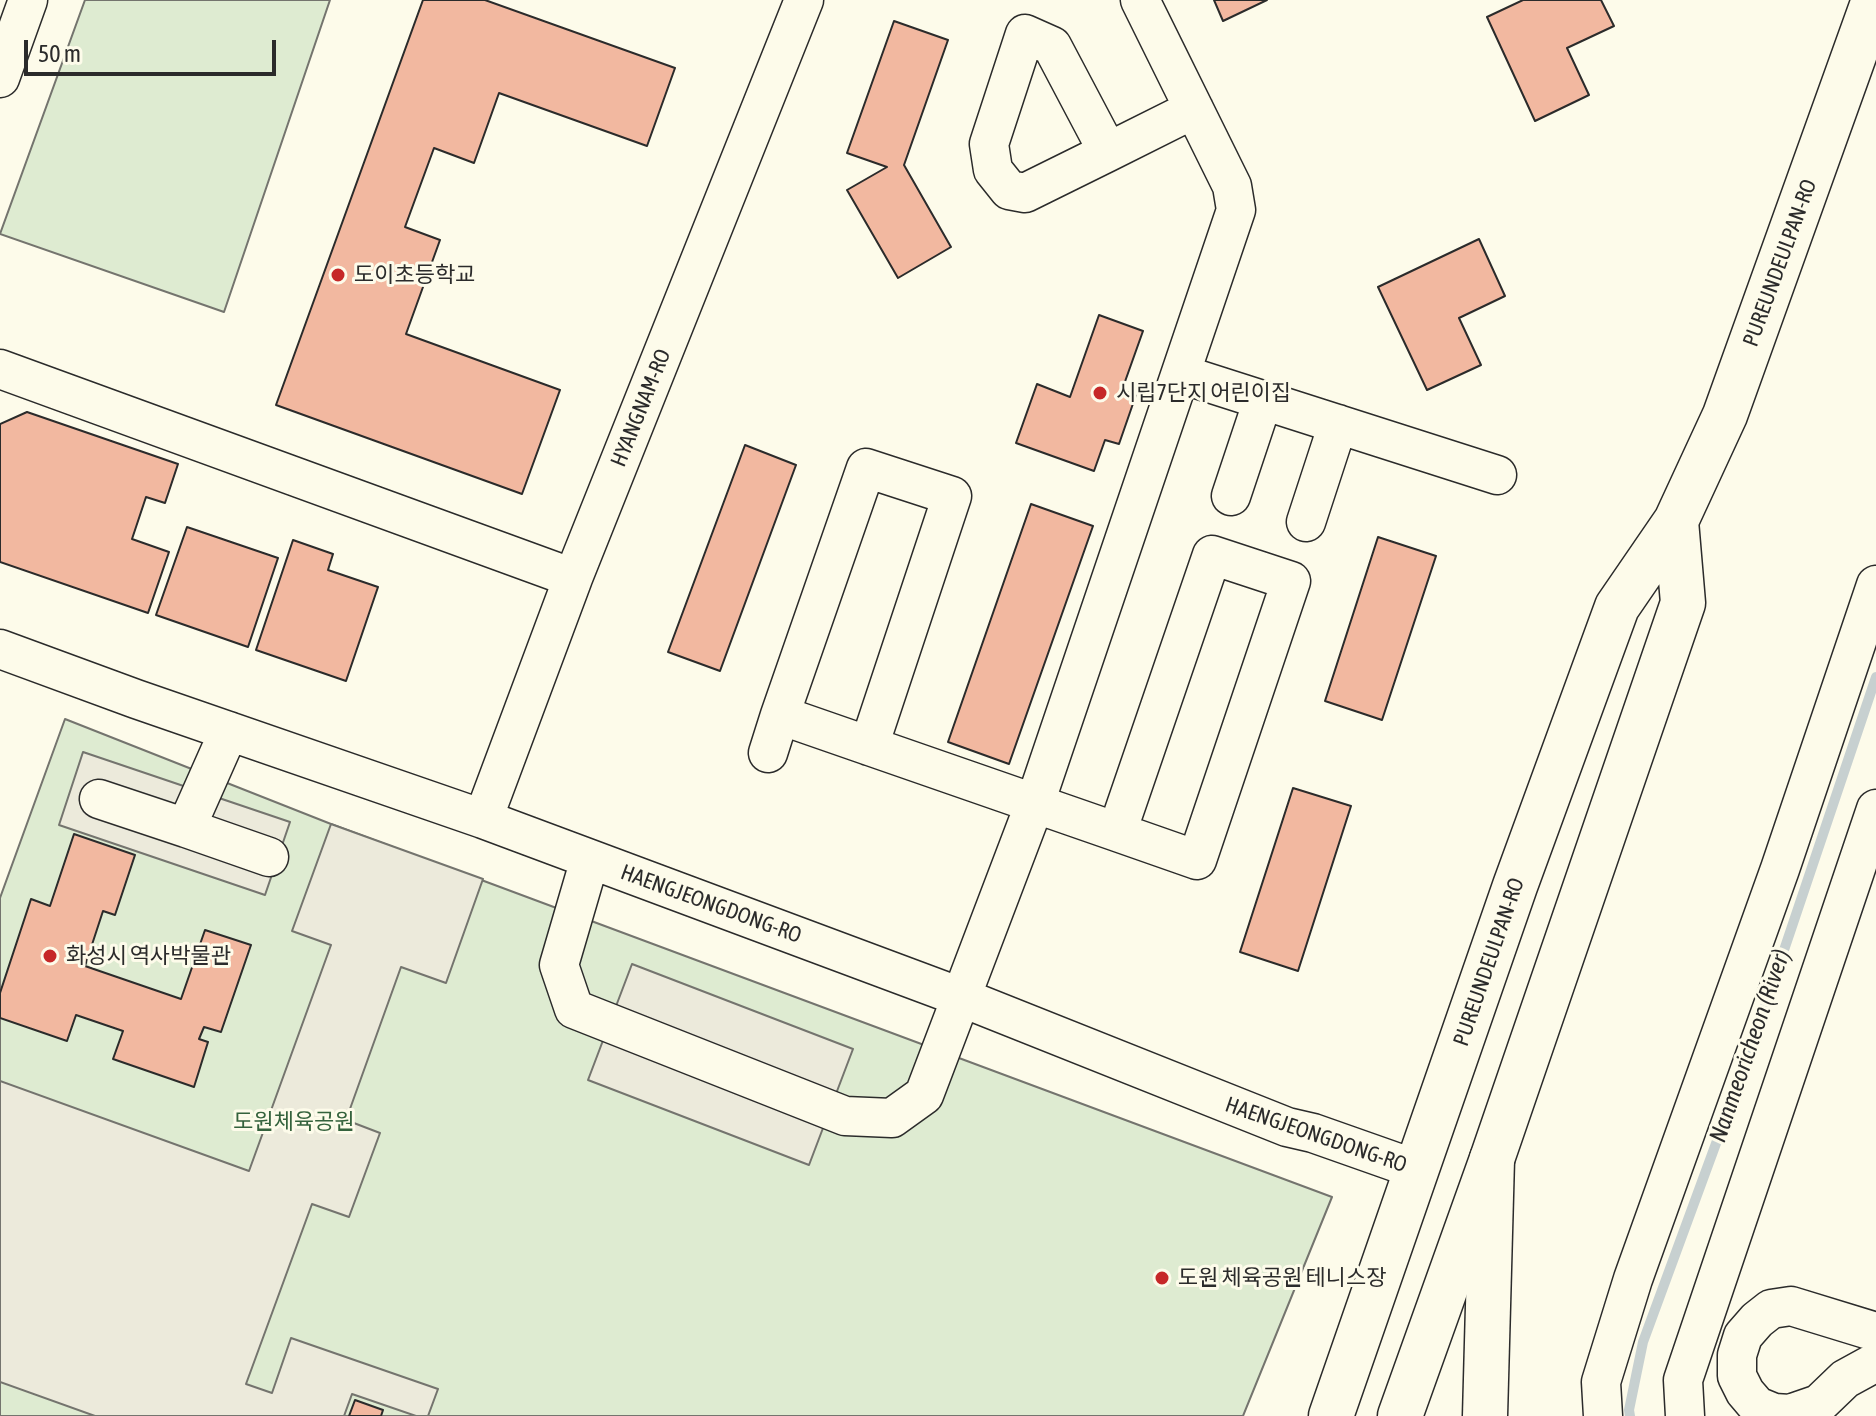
<!DOCTYPE html>
<html>
<head>
<meta charset="utf-8">
<style>
	body { margin:0 }
	#map { position:relative; width:1876px; height:1416px; overflow:hidden; background:#fdfbea; font-family:"Asap Condensed",sans-serif }
	canvas { display:block }
	.scale { position:absolute; left:24px; top:40px; width:252px; height:36px; box-sizing:border-box; border:4px solid #2b2b2b; border-top:0; padding-left:10px; font-size:24px; line-height:28px; white-space:nowrap; color:#2b2b2b; -webkit-text-stroke:6px #fdfbea; paint-order:stroke }
</style>
</head>
<body>
<div id="map">
<canvas width="1876" height="1416"></canvas>
<div class="scale">50 m</div>
</div>
<script>
const c = document.querySelector('canvas').getContext('2d');
c.lineJoin = 'round';
function paint(path, color) {
  c.fillStyle = color;
  c.fill(path, 'evenodd');
}
function shape(rows) {
  const path = new Path2D();
  for (const r of rows) {
    path.moveTo(r[0], r[1]);
    for (let i = 2; i < r.length; i += 2) path.lineTo(r[i], r[i + 1]);
  }
  return path;
}
function stroke(path, color, width, dash) {
  c.strokeStyle = color;
  c.lineWidth = width;
  c.lineCap = dash ? 'butt' : 'round';
  c.setLineDash(dash || []);
  c.stroke(path);
}
function write(font, color, halo, rows, align = 'center') {
  c.font = font + ' "Asap Condensed","Noto Sans KR",sans-serif';
  c.lineWidth = 6;
  c.setLineDash([]);
  c.textBaseline = 'middle';
  c.strokeStyle = halo;
  c.fillStyle = color;
  for (const [text, x, y, turn = 0] of rows) {
    c.save();
    c.translate(x, y);
    c.rotate((+turn || 0) * Math.PI / 180);
    c.textAlign = isNaN(turn) ? turn : align;
    if (halo) c.strokeText(text, 0, 0);
    c.fillText(text, 0, 0);
    c.restore();
  }
}
const green = shape([
	[85,0,330,0,224,312,0,234,85,0],
	[65,719,331,824,1332,1197,1243,1416,0,1416,0,898,65,719]
]);
paint(green, '#deebd1');
stroke(green, '#74746e', 2);
const parking = shape([
	[83,752,290,822,265,895,59,825,83,752],
	[331,824,483,879,446,983,401,967,346,1120,380,1133,349,1217,312,1204,246,1384,272,1393,291,1338,438,1389,428,1416,416,1416,352,1394,344,1416,95,1416,0,1382,0,1081,249,1171,331,945,292,931,331,824],
	[632,964,853,1049,809,1165,588,1080,632,964]
]);
paint(parking, '#eceadb');
stroke(parking, '#74746e', 2);
stroke(shape([
	[1630,1416,1629,1410,1643,1342,1750,1051,1876,677]
]), '#c7d0d0', 10);
const building = shape([
	[423,0,485,0,675,68,647,146,499,93,474,163,434,148,405,227,440,240,406,334,560,390,522,494,276,405,423,0],
	[1214,0,1267,0,1223,21,1214,0],
	[1523,0,1601,0,1614,26,1567,48,1589,95,1535,121,1487,17,1523,0],
	[894,21,948,40,904,165,951,247,898,278,847,190,887,167,847,153,894,21],
	[1479,239,1505,296,1459,318,1481,365,1427,390,1378,287,1479,239],
	[1099,315,1143,331,1122,390,1136,395,1119,444,1105,440,1094,471,1016,443,1037,384,1070,397,1099,315],
	[27,412,178,464,165,503,146,497,132,539,169,552,148,613,0,562,0,424,27,412],
	[745,445,796,465,720,671,668,652,745,445],
	[1031,504,1093,526,1009,764,948,742,1031,504],
	[187,527,278,558,248,647,156,615,187,527],
	[1378,537,1436,556,1382,720,1325,701,1378,537],
	[293,540,333,554,328,570,378,587,346,681,256,650,293,540],
	[1293,788,1351,806,1298,971,1240,952,1293,788],
	[74,834,135,855,115,915,103,911,85,966,181,999,205,930,251,945,221,1032,204,1027,199,1039,208,1042,194,1087,113,1059,123,1031,76,1015,67,1041,0,1018,0,993,31,899,50,906,74,834],
	[355,1400,383,1410,381,1416,349,1416,355,1400]
]);
paint(building, '#f2b8a0');
stroke(building, '#2b2b2b', 2);
const minor = shape([
	[0,78,28,0],
	[1108,152,1052,46,1025,34,989,144,993,170,1009,190,1025,193,1108,152,1194,109],
	[0,369,573,578],
	[1181,374,1497,475],
	[1231,496,1263,400],
	[1306,522,1338,424],
	[0,649,136,699,483,819,963,998,1287,1127,1313,1133,1418,1170],
	[229,731,186,828,269,857],
	[869,746,952,496,866,468,780,715,1117,832,1212,555,1291,581,1197,860,1117,832],
	[768,753,780,715],
	[99,799,186,828],
	[483,819,573,578,804,0],
	[590,859,559,965,574,1009,845,1116,892,1118,924,1095,1035,803,1236,210,1232,186,1140,0],
	[1876,1332,1791,1306,1771,1309,1757,1320,1743,1336,1737,1355,1737,1376,1745,1392,1757,1406,1774,1413,1790,1414,1819,1404,1845,1379,1876,1362],
	[1603,1416,1601,1382,1633,1279,1780,869,1876,585],
	[1685,1416,1683,1380,1876,809]
]);
const major = shape([
	[1331,1416,1515,886,1617,607,1676,521,1725,415,1874,0],
	[1400,1416,1492,1159,1683,603,1676,521]
]);
const highway = shape([
	[1485,1416,1492,1159]
]);
stroke(minor, '#2b2b2b', 41);
stroke(major, '#2b2b2b', 47);
stroke(highway, '#2b2b2b', 47);
stroke(minor, '#fdfbea', 38);
stroke(major, '#fdfbea', 44);
stroke(highway, '#fdfbea', 44);
for (const [x, y, r, color] of [
	[338,275,8,"#c62828"],
	[1100,393,8,"#c62828"],
	[50,956,8,"#c62828"],
	[1162,1278,8,"#c62828"]
]) {
  const dot = new Path2D();
  dot.arc(x, y, r, 0, 2 * Math.PI);
  c.fillStyle = color;
  c.fill(dot);
  stroke(dot, '#fdfbea', 3);
}
write('22px', '#2b2b2b', '#fdfbea', [
	["PUREUNDEULPAN-RO",1780,263,-70],
	["HYANGNAM-RO",641,408,-68],
	["HAENGJEONGDONG-RO",711,904,20],
	["PUREUNDEULPAN-RO",1489,962,-71],
	["HAENGJEONGDONG-RO",1316,1135,19]
]);
write('22px', '#2b2b2b', '#fdfbea', [
	["도이초등학교",354,275],
	["시립7단지 어린이집",1116,393],
	["화성시 역사박물관",66,956],
	["도원 체육공원 테니스장",1178,1278]
], 'left');
write('22px', '#34623c', '#fdfbea', [
	["도원체육공원",294,1122]
]);
write('italic 24px', '#2b2b2b', '#fdfbea', [
	["Nanmeoricheon (River)",1750,1046,-71]
]);
</script>
</body>
</html>
